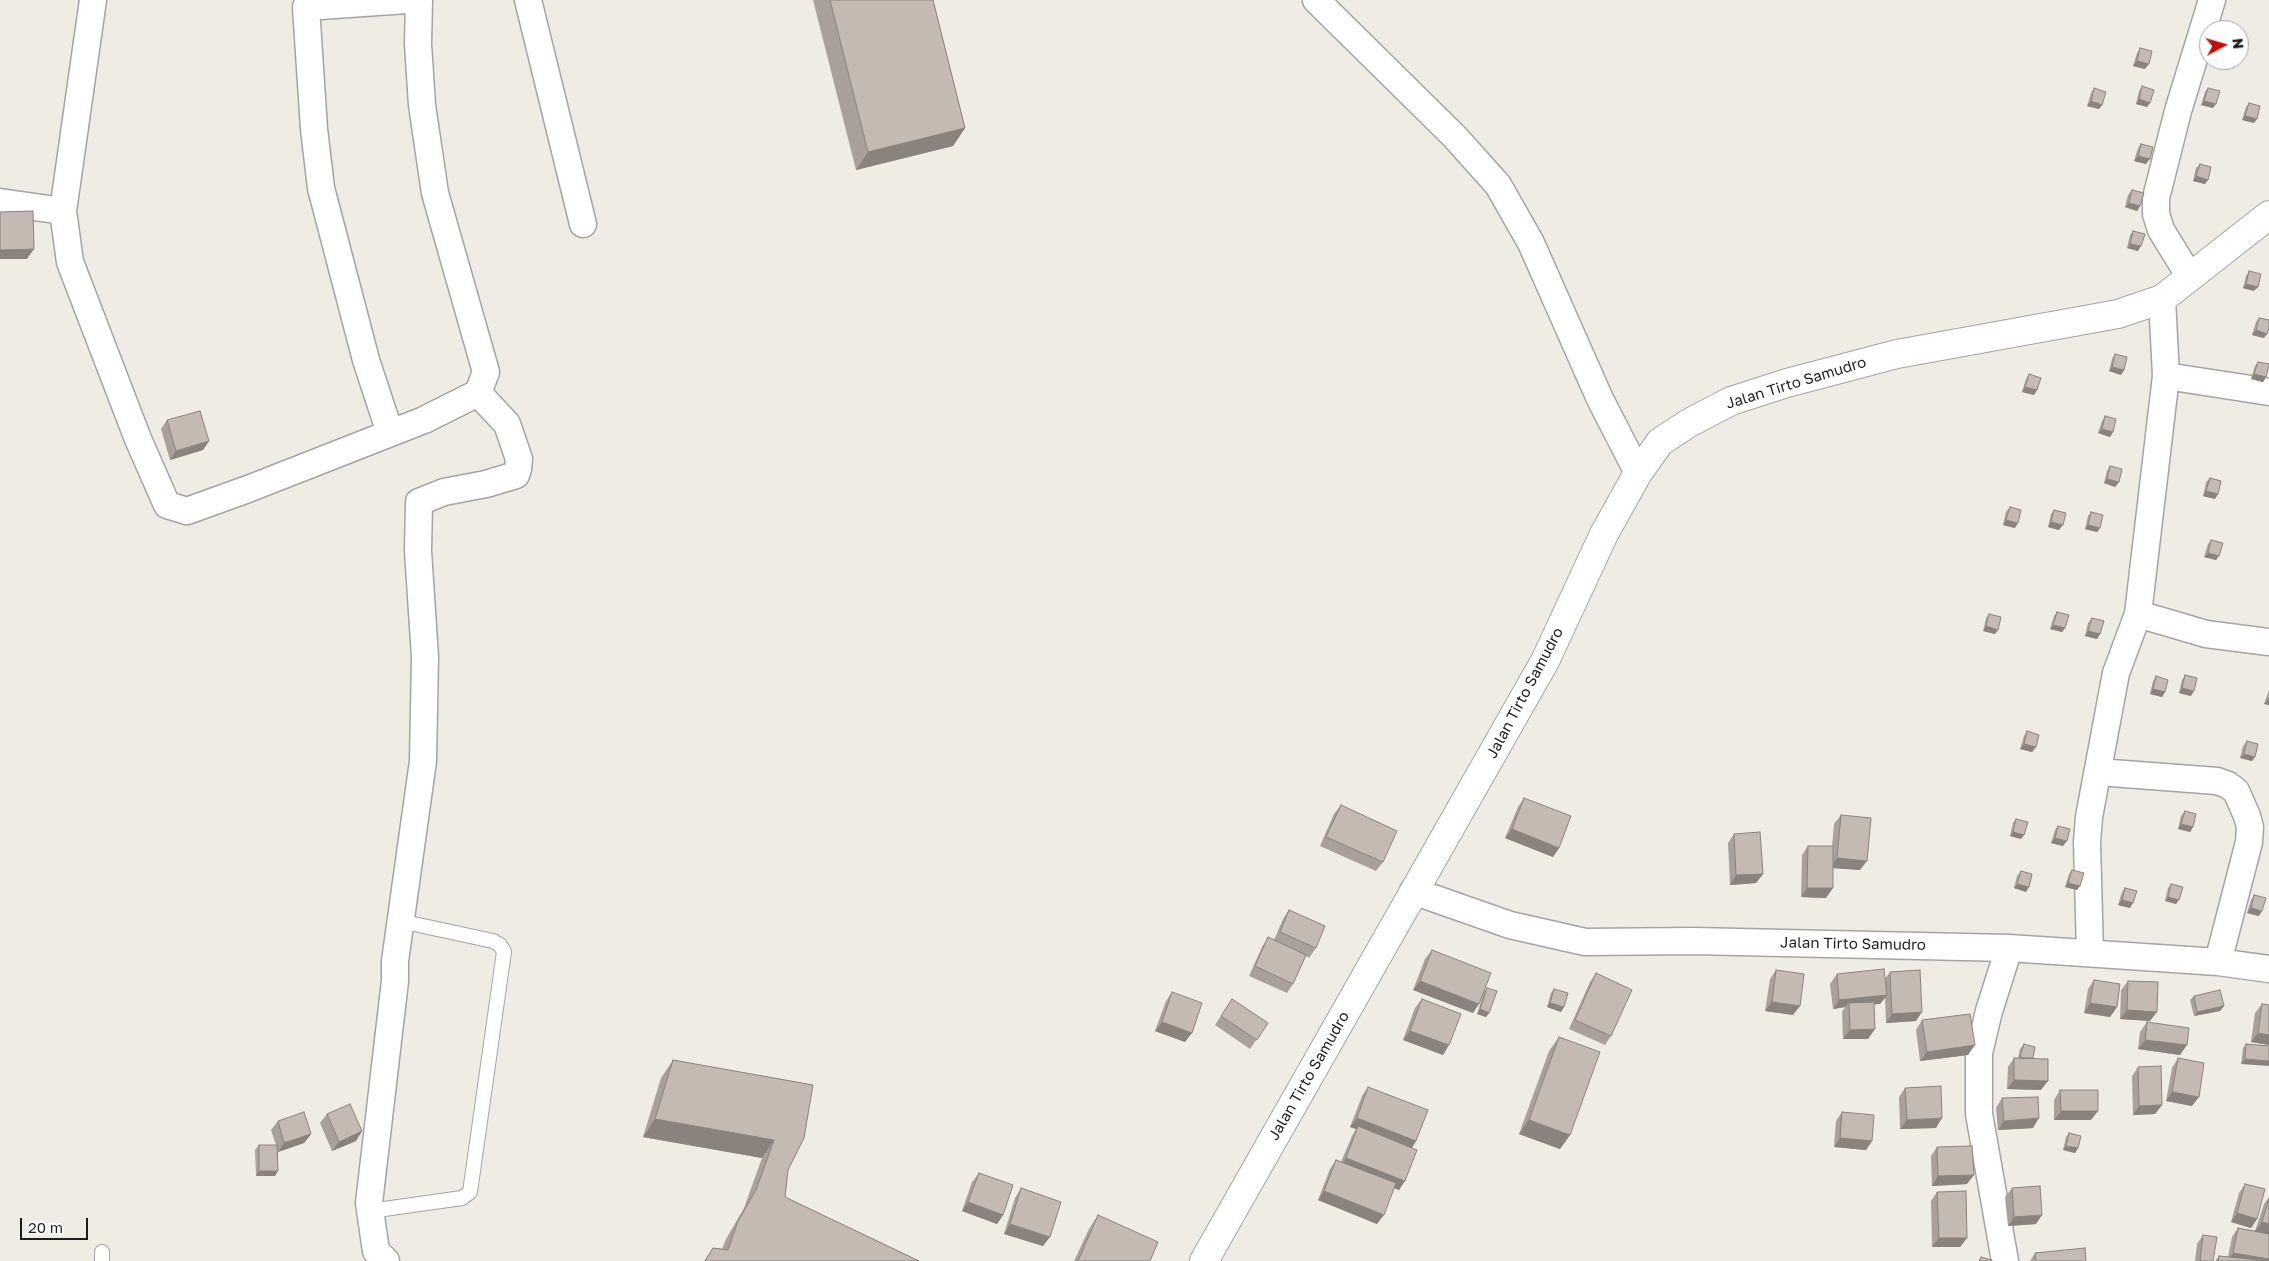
<!DOCTYPE html>
<html>
<head>
<meta charset="utf-8">
<style>
	body { margin:0 }
	#map { position:relative; width:2269px; height:1261px; overflow:hidden; background:#efece3; font-family:"Golos Text",sans-serif }
	canvas { display:block }
	.north { position:absolute; left:2199px; top:20px; width:50px; height:50px; box-sizing:border-box; background:#fff; border:1px solid #a5a5a5; border-radius:50%; rotate:84deg; font-size:14px; font-weight:700; line-height:20px; text-align:center; color:#1d1d1d }
	.north::after { content:''; display:block; margin:auto; width:18px; height:22px; background:#cb0a00; clip-path:polygon(50% 0,100% 100%,50% 72%,0 100%) }
	.scale { position:absolute; left:20px; top:1218px; width:68px; height:22px; box-sizing:border-box; border:2px solid #1d1d1d; border-top:0; padding-left:6px; font-size:15px; line-height:18px; white-space:nowrap; color:#1d1d1d; -webkit-text-stroke:4px #fff; paint-order:stroke }
</style>
</head>
<body>
<div id="map">
<canvas width="2269" height="1261"></canvas>
<div class="north">N</div>
<div class="scale">20 m</div>
</div>
<script>
const c = document.querySelector('canvas').getContext('2d');
c.lineJoin = 'round';
function shape(rows) {
  const path = new Path2D();
  for (const r of rows) {
    path.moveTo(r[0], r[1]);
    for (let i = 2; i < r.length; i += 2) path.lineTo(r[i], r[i + 1]);
  }
  return path;
}
function stroke(path, color, width, dash) {
  c.strokeStyle = color;
  c.lineWidth = width;
  c.lineCap = dash ? 'butt' : 'round';
  c.setLineDash(dash || []);
  c.stroke(path);
}
function paint(path, color) {
  c.fillStyle = color;
  c.fill(path, 'evenodd');
}
function write(font, color, halo, rows, align = 'center') {
  c.font = font + ' "Golos Text",sans-serif';
  c.lineWidth = 4.5;
  c.setLineDash([]);
  c.textBaseline = 'middle';
  c.strokeStyle = halo;
  c.fillStyle = color;
  for (const [text, x, y, turn = 0] of rows) {
    c.save();
    c.translate(x, y);
    c.rotate((+turn || 0) * Math.PI / 180);
    c.textAlign = isNaN(turn) ? turn : align;
    if (halo) c.strokeText(text, 0, 0);
    c.fillText(text, 0, 0);
    c.restore();
  }
}
const service = shape([
	[370,1211,462,1198,470,1192,504,952,500,945,493,941,400,921],
	[102,1261,102,1252]
]);
const minor = shape([
	[93,0,63,211,70,262,138,439,167,505,187,511,248,489,424,420,478,393,486,372,435,193,422,105,418,44,419,0],
	[528,0,583,224],
	[1316,0,1455,137,1498,185,1531,243,1600,399,1638,473],
	[0,202,63,211],
	[2190,277,2161,230,2156,214,2156,198,2178,111,2212,0],
	[2162,299,2166,376,2138,614,2206,634,2269,642],
	[2166,376,2269,392],
	[390,433,366,360,321,188,314,129,306,7,407,0],
	[2098,772,2217,781,2228,785,2236,791,2247,816,2250,827,2249,842,2218,962],
	[1413,891,1510,925,1585,942,1693,941,2009,948,2218,962,2269,969],
	[2090,953,2087,842,2089,817,2116,673,2138,614],
	[386,1261,376,1251,369,1203,395,981,395,961,423,761,425,657,418,551,419,502,444,492,486,484,516,475,518,469,519,459,507,424,478,393],
	[2005,1261,1979,1114,1979,1053,1989,1011,2009,948]
]);
const tertiary = shape([
	[1204,1261,1545,661,1604,534,1638,473,1660,442,1689,423,1731,401,1787,383,1897,354,2118,314,2162,299,2269,215]
]);
stroke(service, '#a4a4a4', 16);
stroke(minor, '#a4a4a4', 29);
stroke(tertiary, '#a4a4a4', 30);
stroke(service, '#fff', 14);
stroke(minor, '#fff', 26);
stroke(tertiary, '#fff', 28);
paint(shape([
	[813,0,933,0,965,128,953,146,856,170],
	[2140,48,2145,69,2133,66,2137,53],
	[2142,86,2150,103,2147,107,2136,104,2139,91],
	[2094,88,2102,105,2099,109,2087,106,2091,93],
	[2208,88,2213,108,2201,105,2205,92],
	[2249,103,2254,123,2242,120,2246,107],
	[2141,144,2146,164,2134,161,2138,148],
	[2200,164,2205,184,2193,181,2196,168],
	[2132,190,2140,206,2137,211,2125,207,2128,195],
	[2133,231,2138,251,2127,248,2130,235],
	[2249,271,2254,291,2243,288,2246,276],
	[2259,318,2264,338,2252,335,2256,322],
	[2115,354,2124,370,2121,375,2109,371,2112,359],
	[2258,362,2266,377,2263,382,2251,379,2255,366],
	[2029,374,2037,390,2034,395,2022,392,2026,379],
	[2105,416,2113,432,2110,437,2098,433,2102,421],
	[167,420,209,441,203,450,170,460,161,429],
	[2110,466,2119,482,2115,487,2104,483,2107,471],
	[2210,478,2215,499,2203,496,2206,482],
	[2010,507,2015,528,2003,525,2006,512],
	[2054,510,2059,530,2048,527,2051,514],
	[2091,512,2100,528,2097,532,2085,529,2088,516],
	[2211,540,2216,560,2204,557,2208,544],
	[2057,612,2065,628,2062,632,2050,629,2054,616],
	[1989,614,1995,634,1983,631,1986,618],
	[2092,618,2100,634,2097,639,2085,636,2088,623],
	[2185,675,2191,696,2179,693,2182,680],
	[2156,676,2165,692,2162,697,2150,694,2153,681],
	[2269,690,2269,705,2264,704],
	[2027,731,2036,747,2032,752,2020,749,2024,736],
	[2247,741,2252,761,2240,758,2243,746],
	[1524,798,1559,848,1553,857,1505,838,1518,807],
	[1341,805,1383,862,1376,871,1320,846,1334,814],
	[2185,811,2193,827,2190,832,2178,829,2181,816],
	[1841,815,1860,870,1833,868,1826,898,1801,897,1802,855,1808,846,1832,846,1834,824],
	[2016,819,2021,839,2010,836,2013,823],
	[2058,826,2063,846,2051,843,2055,830],
	[1734,834,1763,874,1756,883,1730,885,1728,843],
	[2072,870,2080,886,2077,890,2065,887,2069,874],
	[2021,871,2026,892,2014,888,2017,876],
	[2171,884,2176,904,2165,901,2168,888],
	[2125,888,2130,908,2118,905,2122,892],
	[2254,895,2259,916,2247,913,2251,900],
	[1289,910,1316,948,1309,958,1306,956,1293,984,1287,993,1249,976,1262,947,1268,937,1274,940,1283,919],
	[1432,950,1473,1013,1413,990,1425,959],
	[1776,970,1793,1015,1765,1011,1770,979],
	[1890,972,1916,1021,1886,1023,1885,998,1880,1004,1874,1004,1868,1039,1843,1039,1842,1012,1845,1007,1833,1009,1830,984,1837,974,1885,979],
	[1596,973,1611,1036,1605,1045,1569,1029,1590,982],
	[2094,980,2117,1007,2110,1017,2084,1013,2088,989],
	[2128,981,2150,1021,2120,1019,2121,990],
	[1487,988,1489,1013,1486,1017,1477,1014,1484,992],
	[1554,989,1561,1012,1547,1007,1551,993],
	[1172,992,1185,1042,1155,1031,1166,1001],
	[2194,996,2224,1006,2220,1011,2194,1016,2190,1000],
	[1232,999,1268,1023,1250,1049,1215,1025],
	[1422,999,1443,1055,1403,1040,1415,1008],
	[2262,1004,2269,1045,2251,1042,2255,1013],
	[1922,1020,1968,1055,1920,1061,1916,1030],
	[2147,1022,2180,1055,2138,1049,2140,1032],
	[1559,1037,1570,1135,1560,1149,1519,1134,1549,1051],
	[2024,1044,2033,1058,2041,1090,2007,1089,2008,1067,2014,1058,2018,1058,2020,1049],
	[2246,1044,2269,1046,2241,1064,2243,1048],
	[2178,1058,2192,1106,2166,1101,2172,1068],
	[673,1060,813,1085,788,1170,785,1197,919,1261,704,1261,713,1248,722,1249,726,1239,744,1208,762,1158,643,1137,661,1078],
	[2138,1067,2162,1105,2155,1114,2133,1115,2132,1076],
	[1368,1087,1416,1141,1412,1148,1399,1190,1394,1188,1377,1224,1318,1200,1330,1169,1336,1160,1341,1162,1352,1136,1356,1129,1350,1127,1362,1096],
	[1905,1088,1936,1128,1900,1129,1899,1097],
	[2060,1090,2091,1120,2054,1120,2054,1100],
	[2002,1098,2033,1128,1998,1130,1996,1108],
	[1842,1112,1872,1141,1866,1150,1834,1147,1836,1121],
	[327,1114,362,1131,356,1141,332,1151,320,1123],
	[278,1121,311,1134,304,1143,278,1152,275,1176,256,1176,255,1150,259,1145,276,1145,271,1130],
	[2069,1133,2078,1148,2075,1153,2063,1150,2066,1137],
	[1937,1147,1967,1184,1932,1186,1931,1156],
	[979,1173,1003,1215,997,1224,962,1211,972,1182],
	[2245,1184,2257,1219,2251,1228,2231,1222,2239,1193],
	[1021,1188,1043,1246,1004,1234,1015,1198],
	[2012,1188,2036,1224,2008,1226,2005,1197],
	[1937,1192,1967,1238,1960,1247,1932,1247,1931,1201],
	[2269,1197,2269,1261,2215,1261,2219,1256,2228,1257,2232,1237,2238,1228,2255,1231,2264,1204],
	[1098,1215,1150,1261,1074,1261,1089,1229],
	[2203,1235,2213,1261,2195,1261,2197,1244],
	[2035,1253,2086,1261,2030,1261]
]), '#a9a099');
paint(shape([
	[2137,61,2149,64,2145,69,2133,66],
	[2139,99,2150,103,2147,107,2136,104],
	[2091,101,2102,105,2099,109,2087,106],
	[2204,101,2216,104,2213,108,2201,105],
	[2245,116,2257,119,2254,123,2242,120],
	[965,128,953,146,856,170,868,152],
	[2138,156,2150,159,2146,164,2134,161],
	[2196,176,2208,180,2205,184,2193,181],
	[2129,203,2140,206,2137,211,2125,207],
	[2130,244,2141,246,2138,251,2127,248],
	[34,249,27,259,0,259,0,250],
	[2246,284,2258,287,2254,291,2243,288],
	[2256,330,2267,334,2264,338,2252,335],
	[2112,367,2124,370,2121,375,2109,371],
	[2254,374,2266,377,2263,382,2251,379],
	[2025,387,2037,390,2034,395,2022,392],
	[2102,429,2113,432,2110,437,2098,433],
	[209,441,203,450,170,460,176,451],
	[2107,479,2119,482,2115,487,2104,483],
	[2206,491,2218,494,2215,499,2203,496],
	[2006,520,2018,523,2015,528,2003,525],
	[2051,522,2063,525,2059,530,2048,527],
	[2088,525,2100,528,2097,532,2085,529],
	[2208,553,2219,556,2216,560,2204,557],
	[2053,625,2065,628,2062,632,2050,629],
	[1986,626,1998,630,1995,634,1983,631],
	[2088,631,2100,634,2097,639,2085,636],
	[2182,688,2194,691,2191,696,2179,693],
	[2153,689,2165,692,2162,697,2150,694],
	[2268,699,2269,700,2269,705,2264,704],
	[2024,744,2036,747,2032,752,2020,749],
	[2244,754,2255,757,2252,761,2240,758],
	[2181,824,2193,827,2190,832,2178,829],
	[1512,829,1559,848,1553,857,1505,838],
	[2013,832,2024,835,2021,839,2010,836],
	[2055,838,2067,841,2063,846,2051,843],
	[1837,858,1867,861,1860,870,1831,868],
	[1763,874,1756,883,1730,885,1736,875],
	[2068,883,2080,886,2077,890,2065,887],
	[2017,884,2029,887,2026,892,2014,888],
	[1807,888,1833,888,1826,898,1801,897],
	[2168,897,2179,900,2176,904,2165,901],
	[2122,900,2133,903,2130,908,2118,905],
	[2251,908,2262,911,2259,916,2247,913],
	[1420,981,1479,1004,1473,1013,1413,990],
	[1887,995,1880,1004,1849,1007,1849,1003,1845,1007,1833,1009,1839,1000],
	[1772,1002,1800,1006,1793,1015,1765,1011],
	[1550,1003,1564,1007,1561,1012,1547,1007],
	[2090,1003,2117,1007,2110,1017,2084,1013],
	[2224,1006,2220,1011,2194,1016,2197,1012],
	[1480,1009,1489,1013,1486,1017,1477,1014],
	[2127,1010,2157,1012,2150,1021,2120,1019],
	[1922,1012,1916,1021,1886,1023,1892,1014],
	[1162,1022,1192,1033,1185,1042,1155,1031],
	[1875,1029,1868,1039,1843,1039,1850,1030],
	[1410,1031,1449,1045,1443,1055,1403,1040],
	[2258,1033,2269,1035,2269,1045,2251,1042],
	[2145,1040,2187,1045,2180,1055,2138,1049],
	[1975,1045,1968,1055,1920,1061,1927,1052],
	[2245,1059,2269,1061,2269,1066,2241,1064],
	[2014,1080,2048,1081,2041,1090,2007,1089],
	[2172,1092,2199,1097,2192,1106,2166,1101],
	[2162,1105,2155,1114,2133,1115,2139,1106],
	[2061,1111,2098,1111,2091,1120,2054,1120],
	[1357,1118,1416,1141,1410,1150,1358,1126,1356,1129,1350,1127],
	[1942,1118,1936,1128,1900,1129,1907,1120],
	[2039,1118,2033,1128,1998,1130,2004,1121],
	[655,1119,774,1140,762,1158,643,1137],
	[1529,1120,1570,1135,1560,1149,1519,1134],
	[362,1131,356,1141,332,1151,339,1142],
	[311,1134,304,1143,278,1152,284,1143],
	[1840,1138,1872,1141,1866,1150,1834,1147],
	[2066,1146,2078,1148,2075,1153,2063,1150],
	[1346,1158,1405,1181,1399,1190,1340,1167],
	[259,1171,278,1171,275,1176,256,1176],
	[1974,1175,1967,1184,1932,1186,1938,1176],
	[1324,1191,1384,1215,1377,1224,1318,1200],
	[968,1202,1003,1215,997,1224,962,1211],
	[2237,1213,2257,1219,2251,1228,2231,1222],
	[2042,1215,2036,1224,2008,1226,2014,1217],
	[2262,1222,2269,1224,2269,1236,2255,1231],
	[1010,1224,1050,1237,1043,1246,1004,1234],
	[1939,1238,1967,1238,1960,1247,1932,1247],
	[2233,1253,2269,1259,2269,1261,2228,1261]
]), '#89827d');
const building = shape([
	[830,0,933,0,965,128,868,152,830,0],
	[2140,48,2152,51,2149,64,2137,61,2140,48],
	[2142,86,2154,90,2150,103,2139,99,2142,86],
	[2094,88,2106,92,2102,105,2091,101,2094,88],
	[2208,88,2220,91,2216,104,2204,101,2208,88],
	[2249,103,2260,106,2257,119,2245,116,2249,103],
	[2141,144,2153,147,2150,159,2138,156,2141,144],
	[2200,164,2211,167,2208,180,2196,176,2200,164],
	[2132,190,2144,193,2140,206,2129,203,2132,190],
	[33,211,34,249,0,250,0,212,33,211],
	[2133,231,2145,234,2141,246,2130,244,2133,231],
	[2249,271,2261,274,2258,287,2246,284,2249,271],
	[2259,318,2269,320,2269,328,2267,334,2256,330,2259,318],
	[2115,354,2127,357,2124,370,2112,367,2115,354],
	[2258,362,2269,364,2266,377,2254,374,2258,362],
	[2029,374,2041,378,2037,390,2025,387,2029,374],
	[200,411,209,441,176,451,167,420,200,411],
	[2105,416,2116,419,2113,432,2102,429,2105,416],
	[2110,466,2122,469,2119,482,2107,479,2110,466],
	[2210,478,2221,481,2218,494,2206,491,2210,478],
	[2010,507,2021,510,2018,523,2006,520,2010,507],
	[2054,510,2066,513,2063,525,2051,522,2054,510],
	[2091,512,2103,515,2100,528,2088,525,2091,512],
	[2211,540,2223,543,2219,556,2208,553,2211,540],
	[2057,612,2069,615,2065,628,2053,625,2057,612],
	[1989,614,2001,617,1998,630,1986,626,1989,614],
	[2092,618,2104,621,2100,634,2088,631,2092,618],
	[2185,675,2197,678,2194,691,2182,688,2185,675],
	[2156,676,2168,680,2165,692,2153,689,2156,676],
	[2027,731,2039,735,2036,747,2024,744,2027,731],
	[2247,741,2258,744,2255,757,2244,754,2247,741],
	[1524,798,1571,816,1559,848,1512,829,1524,798],
	[1341,805,1397,831,1383,862,1326,837,1341,805],
	[2185,811,2196,814,2193,827,2181,824,2185,811],
	[1841,815,1871,818,1867,861,1837,858,1841,815],
	[2016,819,2028,822,2024,835,2013,832,2016,819],
	[2058,826,2070,829,2067,841,2055,838,2058,826],
	[1760,832,1763,874,1736,875,1734,834,1760,832],
	[1808,846,1833,846,1833,888,1807,888,1808,846],
	[2072,870,2084,873,2080,886,2068,883,2072,870],
	[2021,871,2032,874,2029,887,2017,884,2021,871],
	[2171,884,2183,887,2179,900,2168,897,2171,884],
	[2125,888,2137,891,2133,903,2122,900,2125,888],
	[2254,895,2266,898,2262,911,2251,908,2254,895],
	[1289,910,1325,926,1316,948,1280,932,1289,910],
	[1268,937,1306,955,1293,984,1255,966,1268,937],
	[1432,950,1491,973,1479,1004,1420,981,1432,950],
	[1884,969,1887,995,1839,1000,1837,974,1884,969],
	[1776,970,1804,974,1800,1006,1772,1002,1776,970],
	[1920,970,1922,1012,1892,1014,1890,972,1920,970],
	[1596,973,1632,990,1611,1036,1575,1020,1596,973],
	[2094,980,2120,984,2117,1007,2090,1003,2094,980],
	[2128,981,2158,982,2157,1012,2127,1010,2128,981],
	[1487,988,1497,991,1489,1013,1480,1009,1487,988],
	[1554,989,1568,993,1564,1007,1550,1003,1554,989],
	[2220,990,2224,1006,2197,1012,2194,996,2220,990],
	[1172,992,1202,1003,1192,1033,1162,1022,1172,992],
	[1232,999,1268,1023,1257,1040,1221,1016,1232,999],
	[1422,999,1461,1014,1449,1045,1410,1031,1422,999],
	[1874,1002,1875,1029,1850,1030,1849,1003,1874,1002],
	[2262,1004,2269,1005,2269,1035,2258,1033,2262,1004],
	[1970,1014,1975,1045,1927,1052,1922,1020,1970,1014],
	[2147,1022,2189,1028,2187,1045,2145,1040,2147,1022],
	[1559,1037,1600,1052,1570,1135,1529,1120,1559,1037],
	[2024,1044,2035,1047,2033,1058,2025,1058,2020,1057,2024,1044],
	[2246,1044,2269,1046,2269,1061,2245,1059,2246,1044],
	[2014,1058,2048,1059,2048,1081,2014,1080,2014,1058],
	[2178,1058,2204,1063,2199,1097,2172,1092,2178,1058],
	[673,1060,813,1085,804,1138,788,1170,785,1197,919,1261,705,1261,713,1248,728,1250,738,1221,756,1190,774,1140,655,1119,673,1060],
	[2161,1066,2162,1105,2139,1106,2138,1067,2161,1066],
	[1941,1086,1942,1118,1907,1120,1905,1088,1941,1086],
	[1368,1087,1428,1110,1416,1141,1357,1118,1368,1087],
	[2060,1090,2098,1090,2098,1111,2061,1111,2060,1090],
	[2038,1097,2039,1118,2004,1121,2002,1098,2038,1097],
	[350,1104,362,1131,339,1142,327,1114,350,1104],
	[304,1112,311,1134,284,1143,278,1121,304,1112],
	[1842,1112,1874,1115,1872,1141,1840,1138,1842,1112],
	[1358,1126,1417,1150,1405,1181,1346,1158,1358,1126],
	[2069,1133,2081,1136,2078,1148,2066,1146,2069,1133],
	[259,1145,277,1145,278,1171,259,1171,259,1145],
	[1972,1146,1974,1175,1938,1176,1937,1147,1972,1146],
	[1336,1160,1396,1183,1384,1215,1324,1191,1336,1160],
	[979,1173,1013,1185,1003,1215,968,1202,979,1173],
	[2245,1184,2265,1189,2257,1219,2237,1213,2245,1184],
	[2040,1186,2042,1215,2014,1217,2012,1188,2040,1186],
	[1021,1188,1061,1202,1050,1237,1010,1224,1021,1188],
	[1966,1191,1967,1238,1939,1238,1937,1192,1966,1191],
	[2269,1199,2269,1224,2262,1222,2269,1199],
	[1098,1215,1158,1242,1150,1261,1078,1261,1098,1215],
	[2238,1228,2269,1234,2269,1259,2233,1253,2238,1228],
	[2203,1235,2217,1237,2213,1261,2200,1261,2203,1235],
	[2085,1248,2086,1261,2036,1261,2035,1253,2085,1248],
	[2219,1256,2260,1260,2259,1261,2218,1261,2219,1256],
	[1981,1257,1992,1260,1992,1261,1979,1261,1981,1257]
]);
paint(building, '#c4bab2');
stroke(building, '#89827d', 1);
write('15px', '#1d1d1d', '#fff', [
	["Jalan Tirto Samudro",1796,383,-17],
	["Jalan Tirto Samudro",1525,693,-62],
	["Jalan Tirto Samudro",1853,944,1],
	["Jalan Tirto Samudro",1309,1076,-60]
]);
</script>
</body>
</html>
